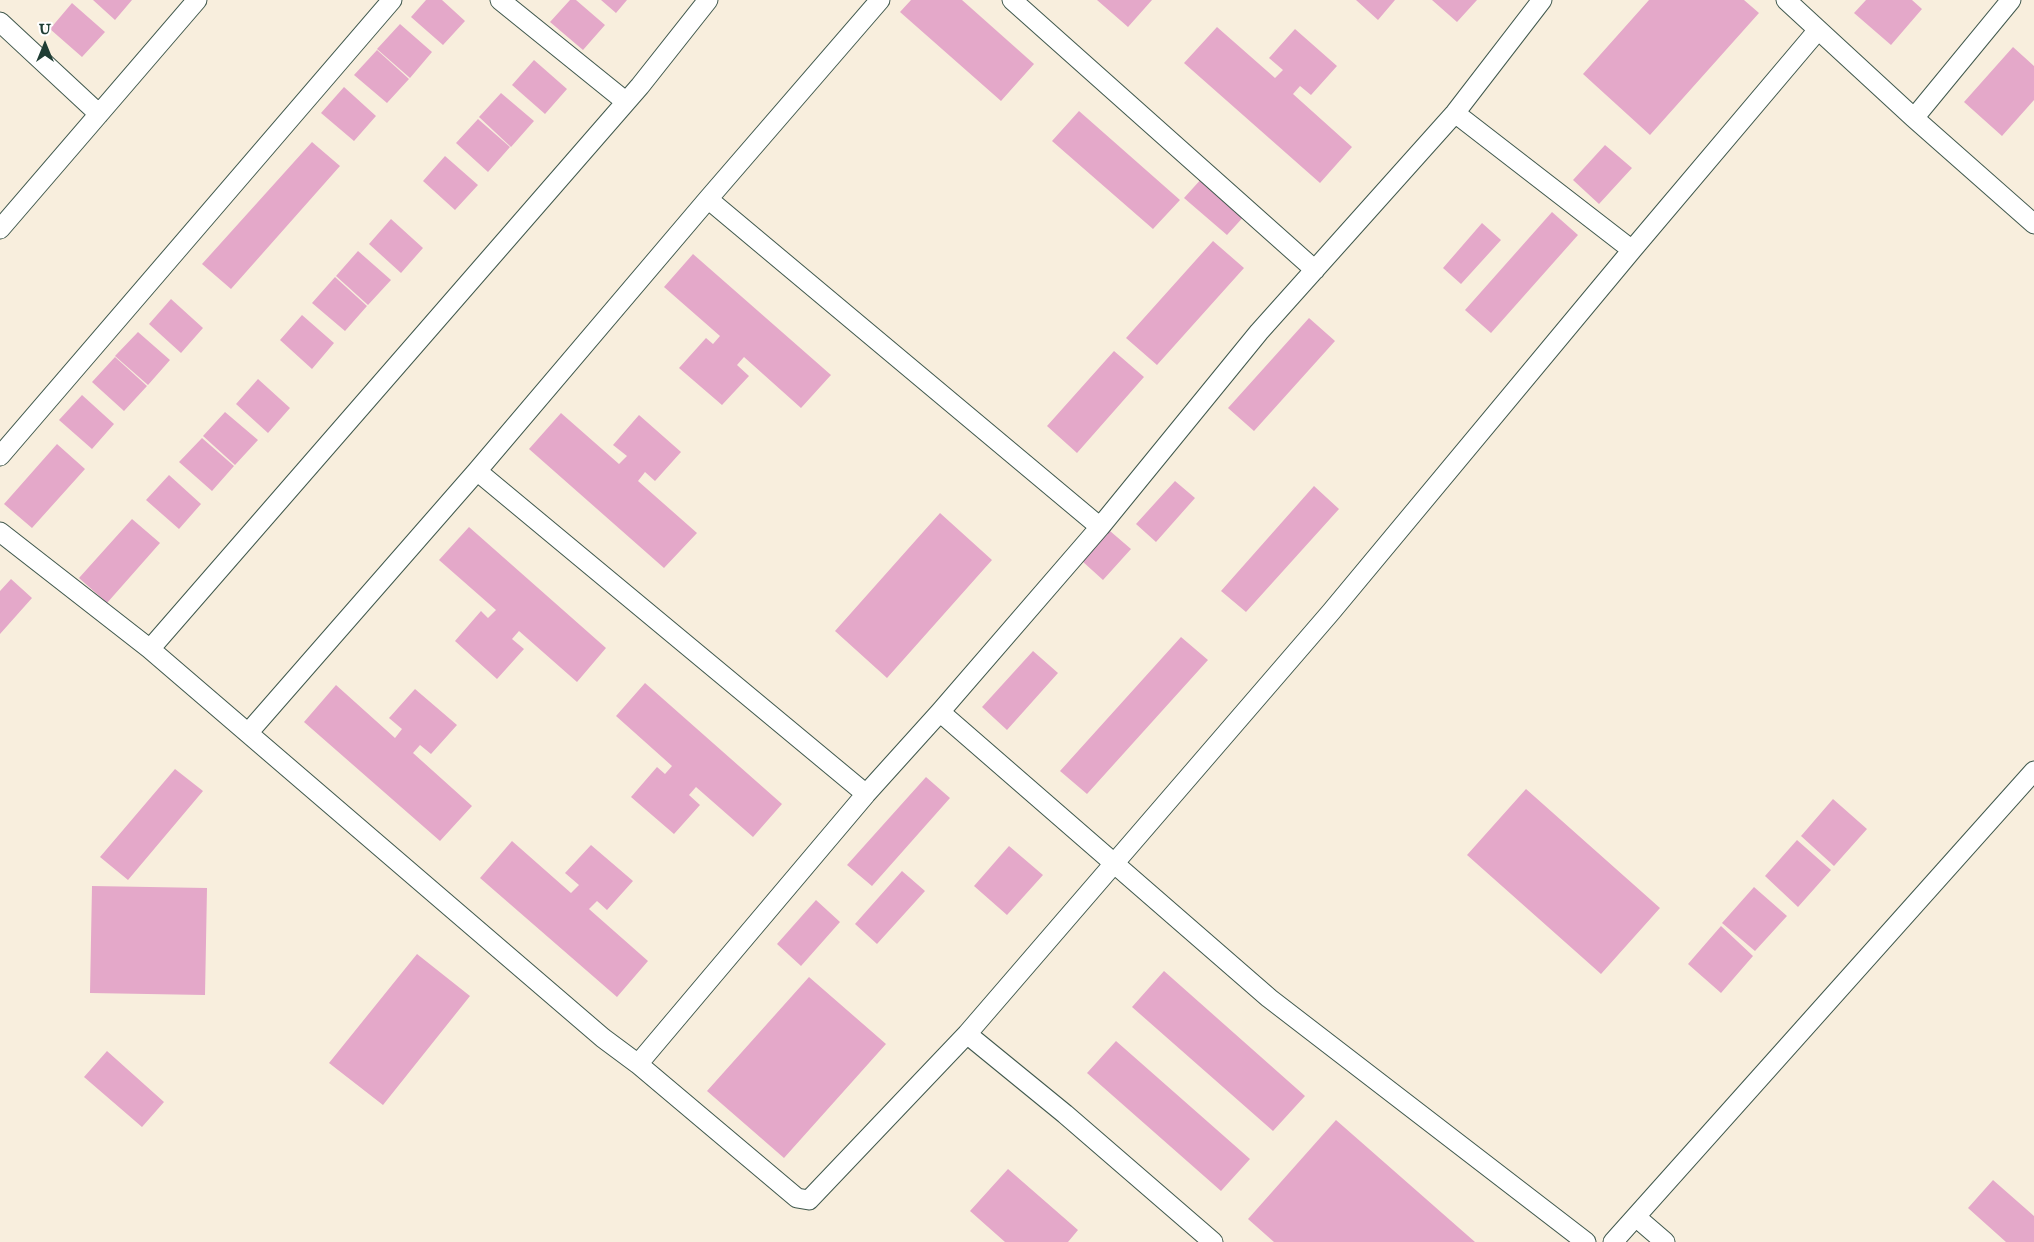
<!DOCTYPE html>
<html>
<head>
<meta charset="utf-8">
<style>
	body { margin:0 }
	#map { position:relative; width:2034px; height:1242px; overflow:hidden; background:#f8eedd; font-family:"IM FELL English",serif }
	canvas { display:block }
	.north { position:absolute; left:20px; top:20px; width:50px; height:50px; -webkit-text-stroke:4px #fff; paint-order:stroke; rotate:0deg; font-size:14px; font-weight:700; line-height:20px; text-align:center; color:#1f3d34 }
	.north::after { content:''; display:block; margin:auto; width:18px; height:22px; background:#1f3d34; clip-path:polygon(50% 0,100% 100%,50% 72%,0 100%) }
</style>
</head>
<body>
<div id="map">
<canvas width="2034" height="1242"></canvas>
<div class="north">U</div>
</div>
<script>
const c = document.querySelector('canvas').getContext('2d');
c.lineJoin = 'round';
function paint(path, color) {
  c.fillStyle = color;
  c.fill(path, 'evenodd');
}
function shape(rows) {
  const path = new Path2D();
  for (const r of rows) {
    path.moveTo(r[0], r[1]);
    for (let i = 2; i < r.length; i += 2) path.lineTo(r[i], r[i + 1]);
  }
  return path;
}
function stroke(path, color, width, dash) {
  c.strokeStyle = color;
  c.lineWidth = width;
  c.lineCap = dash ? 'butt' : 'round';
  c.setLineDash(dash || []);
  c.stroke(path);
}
paint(shape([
	[93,0,132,0,115,20],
	[426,0,442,0,465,21,443,45,411,17],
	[570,0,576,0,605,25,583,50,550,22],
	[601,0,627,0,616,13],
	[911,0,962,0,1034,64,1001,101,900,12],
	[1097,0,1152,0,1128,27],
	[1356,0,1395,0,1378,20],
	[1432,0,1477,0,1457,22],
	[1649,0,1744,0,1759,13,1650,135,1583,74],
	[1866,0,1912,0,1922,9,1891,45,1854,13],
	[72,3,105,32,82,57,50,29],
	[400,24,432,52,410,78,377,49],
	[1217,27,1275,78,1283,70,1269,58,1295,29,1337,66,1311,95,1300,86,1293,94,1352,147,1320,183,1184,63],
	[2013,47,2034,66,2034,100,2002,136,1964,102],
	[377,50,409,79,387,103,354,75],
	[534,60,567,89,545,114,512,85],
	[344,87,376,116,354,141,321,113],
	[501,93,534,121,511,147,479,117],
	[1079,111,1180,200,1153,229,1052,141],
	[478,119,510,147,488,172,456,143],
	[312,142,340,166,231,289,202,264],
	[1605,145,1632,168,1599,204,1573,180],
	[445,156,478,185,455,210,423,181],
	[1203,177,1246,214,1227,235,1184,198],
	[1552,212,1578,235,1491,333,1465,310],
	[391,219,423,248,401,273,369,244],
	[1482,223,1501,240,1461,284,1443,268],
	[1213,241,1244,268,1157,365,1126,338],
	[358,251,391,280,368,305,336,276],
	[693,254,831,375,801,408,744,357,737,365,749,376,722,405,679,368,706,338,713,344,720,336,664,287],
	[335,277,367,306,345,331,312,303],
	[171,299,203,328,181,353,149,324],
	[302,315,334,343,312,369,280,340],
	[1309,318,1335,341,1254,431,1228,408],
	[138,332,170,360,148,385,115,356],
	[1114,351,1144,377,1077,453,1047,426],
	[115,357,147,386,124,411,92,382],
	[258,379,290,408,268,433,236,404],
	[82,395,114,424,92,449,59,420],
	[225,412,258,440,235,465,203,436],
	[561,413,619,464,627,456,613,445,639,415,681,452,655,481,645,472,638,481,697,533,664,568,529,449],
	[202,438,234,466,212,491,179,462],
	[57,444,85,469,32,528,4,504],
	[169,475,201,504,179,529,146,500],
	[1175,481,1195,498,1156,542,1136,524],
	[1314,486,1339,509,1246,612,1221,591],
	[940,513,992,560,887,678,835,631],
	[132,519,160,543,107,603,79,578],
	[469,527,606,648,577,682,519,631,512,639,524,649,497,679,455,641,481,611,488,618,496,610,439,560],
	[1110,531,1131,549,1103,580,1082,561],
	[11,579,32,598,0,634,0,591],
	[1181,637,1208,660,1087,794,1060,771],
	[1033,651,1058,673,1007,730,982,707],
	[645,683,782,804,753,837,696,787,689,795,700,805,674,834,631,797,657,767,665,774,672,766,616,716],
	[336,685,395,738,402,729,389,718,415,689,457,725,431,754,420,745,413,753,472,806,440,841,304,722],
	[175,769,203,791,128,880,100,857],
	[926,777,950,798,872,886,847,865],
	[1526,789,1660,908,1601,974,1467,855],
	[1833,799,1867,829,1834,866,1801,836],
	[1797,840,1831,870,1798,907,1765,876],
	[512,841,571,893,579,885,565,873,591,845,633,881,607,910,597,901,589,909,648,961,617,997,480,878],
	[1009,846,1043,875,1007,915,974,886],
	[902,871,925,891,877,944,855,924],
	[92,886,207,888,205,995,90,993],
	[1754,887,1787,916,1755,951,1722,923],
	[816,900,840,922,801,966,777,944],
	[1721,926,1753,956,1721,993,1688,964],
	[417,954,470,996,383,1105,329,1063],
	[1164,971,1305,1096,1273,1131,1132,1007],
	[809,977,886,1044,784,1158,707,1091],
	[1116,1041,1250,1159,1221,1191,1087,1073],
	[107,1051,164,1102,142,1127,84,1077],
	[1336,1120,1475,1242,1274,1242,1248,1219],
	[1008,1169,1078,1230,1068,1242,1005,1242,970,1211],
	[1993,1180,2034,1216,2034,1242,2006,1242,1968,1208]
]), '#e4a8c9');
const service = shape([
	[500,0,625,101],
	[1012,0,1315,270],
	[1786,0,1914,118,2034,224],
	[0,22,99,114],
	[1455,113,1632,250],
	[1914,118,2011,0],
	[708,199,1100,527],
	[0,229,197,0],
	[0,456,392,0],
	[477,471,866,794],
	[0,532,150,649,603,1038,638,1064,797,1198,809,1200,967,1034,1331,612,1632,250,1818,30],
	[150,649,640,86,708,0],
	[940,712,1269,998,1586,1242],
	[248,733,477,471,708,199,880,0],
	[967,1034,1065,1114,1213,1242],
	[638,1064,866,794,940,712,1100,527,1259,332,1455,113,1542,0],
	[1636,1217,1665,1242],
	[1613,1242,2034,771]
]);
stroke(service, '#40584d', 21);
stroke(service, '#fff', 19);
</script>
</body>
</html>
